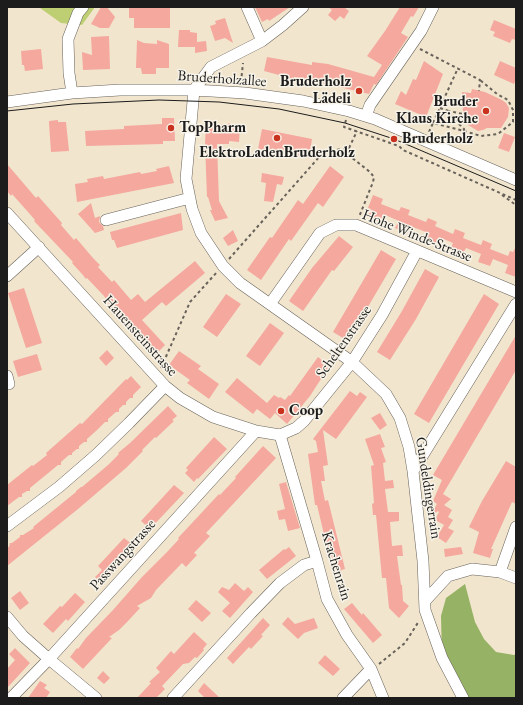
<!DOCTYPE html>
<html>
<head>
<meta charset="utf-8">
<style>
	body { margin:0 }
	#map { position:relative; width:523px; height:705px; overflow:hidden; background:#f2e5cd; font-family:"EB Garamond",serif }
	canvas { display:block }
	.frame { position:absolute; inset:0; border:8px solid #1c1c1c; pointer-events:none }
</style>
</head>
<body>
<div id="map">
<canvas width="523" height="705"></canvas>
<div class="frame"></div>
</div>
<script>
const c = document.querySelector('canvas').getContext('2d');
c.lineJoin = 'round';
function paint(path, color) {
  c.fillStyle = color;
  c.fill(path, 'evenodd');
}
function shape(rows) {
  const path = new Path2D();
  for (const r of rows) {
    path.moveTo(r[0], r[1]);
    for (let i = 2; i < r.length; i += 2) path.lineTo(r[i], r[i + 1]);
  }
  return path;
}
function stroke(path, color, width, dash) {
  c.strokeStyle = color;
  c.lineWidth = width;
  c.lineCap = dash ? 'butt' : 'round';
  c.setLineDash(dash || []);
  c.stroke(path);
}
function write(font, color, halo, rows, align = 'center') {
  c.font = font + ' "EB Garamond",serif';
  c.lineWidth = 3;
  c.setLineDash([]);
  c.textBaseline = 'middle';
  c.strokeStyle = halo;
  c.fillStyle = color;
  for (const [text, x, y, turn = 0] of rows) {
    c.save();
    c.translate(x, y);
    c.rotate((+turn || 0) * Math.PI / 180);
    c.textAlign = isNaN(turn) ? turn : align;
    if (halo) c.strokeText(text, 0, 0);
    c.fillText(text, 0, 0);
    c.restore();
  }
}
paint(shape([
	[41,7,95,7,82,25,61,23,40,8]
]), '#bdcf72');
paint(shape([
	[465,584,475,622,484,639,496,652,514,655,516,654,516,698,463,698,442,658,441,616,446,598]
]), '#96b264');
paint(shape([
	[101,7,107,7,115,17,109,28,100,28,91,24],
	[129,7,170,7,170,28,134,28,134,18,129,18],
	[255,7,290,7,269,21,268,19,262,22],
	[328,7,346,7,345,8,349,11,344,19,340,16,335,21,328,15,332,10],
	[400,7,419,7,413,17,411,16,401,33,408,37,376,85,374,84,369,94,314,81,294,77,294,79,264,71,267,57,312,65,312,62,328,64,374,77,382,65,367,56,385,31],
	[225,18,233,43,225,38,215,41,210,26,216,24,215,21],
	[494,20,516,29,516,40,512,39,510,43,493,36,495,32,490,30],
	[179,30,190,30,190,32,197,33,197,42,206,41,207,51,195,53,195,47,178,47],
	[109,36,110,69,83,70,82,52,92,55,91,37],
	[137,40,144,43,157,44,157,40,169,44,169,68,156,68,156,74,142,74,141,68,136,68],
	[41,49,43,69,25,71,24,65,22,65,21,51],
	[424,61,443,74,426,117,395,104,401,91,406,95,413,79,416,80],
	[500,61,516,68,516,79,514,84,494,75],
	[472,89,485,92,502,100,506,103,509,108,508,117,501,128,487,128,483,130,478,131,468,125,463,114,462,92,471,93],
	[162,118,174,118,175,141,163,141,163,144,86,146,85,131,124,129,124,126,162,124],
	[58,120,58,122,66,122,69,151,51,152,49,123,49,121],
	[229,123,232,126,240,126,239,142,229,141,229,144,217,144,219,201,228,218,215,221,210,210,212,210,208,197,207,197,205,144,206,124,227,125],
	[262,129,312,139,309,158,258,149],
	[504,133,515,137,509,152,498,148],
	[7,164,36,198,38,196,62,223,61,225,74,240,76,238,93,258,100,265,98,267,112,282,114,280,131,300,138,294,145,302,195,261,205,273,166,306,162,302,142,320,165,345,155,355,110,305,104,296,87,278,86,279,82,274,72,263,73,262,34,221,35,220,28,212,12,194,11,196,7,191],
	[169,166,174,183,77,202,75,184,88,182,87,179,103,176,104,179,140,172,141,174,157,171,156,169],
	[330,166,344,177,323,207,318,203,291,241,289,239,261,280,247,270,270,237,272,238,298,200,303,204],
	[262,173,284,177,282,185,277,184,273,202,264,201,266,183,261,182],
	[373,195,383,199,381,204,399,211,401,207,410,210,408,215,426,222,428,218,437,222,435,226,453,234,455,229,465,233,463,238,481,245,483,240,492,244,490,249,508,256,510,251,513,252,516,246,516,277,505,273,508,265,493,259,490,266,478,262,481,254,466,248,462,255,450,250,453,243,439,237,435,244,423,239,426,232,410,226,408,233,395,228,399,221,383,214,380,222,368,217,371,209,368,208],
	[91,203,95,218,100,216,99,222,103,226,104,230,95,233,78,214],
	[181,213,183,230,117,248,114,240,112,240,110,232],
	[233,230,238,241,228,246,223,238],
	[339,236,353,247,334,271,332,270,303,311,289,301,312,268],
	[381,250,396,259,348,341,333,332],
	[425,269,439,277,416,319,390,360,377,352,402,311],
	[24,288,42,343,26,348,8,293],
	[226,294,241,304,217,337,203,327],
	[484,294,499,304,429,423,414,414],
	[270,323,284,333,260,366,246,356],
	[516,335,516,370,443,494,451,499,444,505,452,510,448,517,453,520,448,528,454,531,446,543,437,537,444,525,448,527,435,520,439,512,438,511,432,516,431,515,438,502,437,504,433,501,442,480,433,475],
	[107,350,114,358,106,366,99,358],
	[179,351,201,366,198,369,219,384,209,399,187,383,190,380,169,365],
	[37,354,42,370,18,377,13,361],
	[318,357,323,361,322,364,328,368,310,396,287,424,275,413,270,419,257,409,253,414,225,392,237,378,267,403,274,395,279,398,280,397,285,400,289,395,290,396],
	[131,376,141,387,133,395,133,398,130,398,126,402,126,405,123,405,119,409,119,412,116,412,108,419,108,422,105,422,96,431,87,439,87,442,84,442,79,446,79,449,77,449,72,453,72,455,69,455,61,462,61,465,58,465,30,488,30,491,27,491,22,494,22,497,19,497,7,506,7,485,32,465,33,466,47,455,46,453,80,423,82,424,126,379,127,380],
	[350,391,357,396,360,392,367,397,336,439,323,430,328,465,323,466,325,481,321,481,325,501,328,500,345,569,341,570,342,574,334,576,317,505,315,505,308,454,318,452,316,441,313,439],
	[168,406,177,416,172,420,174,421,156,438,155,437,142,450,143,451,126,468,78,509,7,566,7,547,9,547,10,543,12,543,20,537,20,535,23,535,34,528,33,527,76,492,76,491,81,487,82,487,108,465,119,454,118,453,130,443],
	[380,413,387,425,380,430,371,418],
	[380,434,385,447,381,448,386,462,383,463,385,481,393,480,394,488,385,489,388,512,399,512,399,521,390,522,392,546,402,545,403,556,397,556,401,585,402,585,403,601,409,606,399,618,389,608,386,578,382,578,376,515,373,515,372,504,374,503,371,466,374,465,365,439],
	[214,437,227,449,198,479,197,478,194,482,185,473,188,470,186,468],
	[263,446,276,458,206,533,210,536,194,553,197,555,186,567,182,563,156,590,151,598,137,606,140,608,129,620,119,630,109,637,112,638,83,669,70,657,77,648,78,649,86,638,113,610,142,577,168,551,179,539,178,538,219,494,220,495,236,478,235,477],
	[506,461,516,467,516,504,512,502,491,549,493,549,490,558,473,553,479,532,469,527,482,501],
	[286,482,300,528,288,531,285,519,279,520,277,511,285,509,279,484],
	[174,485,184,493,150,529,141,521],
	[124,538,132,544,127,549,131,552,102,584,95,577,102,570,98,566],
	[289,547,296,556,267,579,259,570,284,549,285,550],
	[461,547,463,554,445,557,444,549],
	[235,583,244,591,248,587,253,592,230,618,222,611,230,603,218,592,222,587,229,590],
	[20,591,29,603,20,610,11,598],
	[75,593,85,602,68,621,66,619,53,633,43,624,60,606,62,607],
	[196,600,211,613,202,622,188,609],
	[352,603,362,615,363,613,382,635,373,643,344,609],
	[288,617,295,624,314,618,318,628,304,633,298,639,282,624],
	[263,618,270,625,261,635,263,636,251,649,249,647,233,664,227,658],
	[194,632,207,644,203,649,204,650,197,658,195,657,189,663,183,664,162,686,165,689,156,698,137,698,151,683,149,682,160,672,156,668,171,651,174,654],
	[15,648,30,663,7,688,7,669,15,660,9,654],
	[325,655,340,669,333,676,318,663],
	[103,671,110,678,104,684,97,678],
	[40,681,47,685,44,688,50,692,46,698,28,698],
	[204,683,220,698,205,698,198,691]
]), '#f4a89e');
const minor = shape([
	[247,7,262,41],
	[303,7,283,25,262,41,211,67,194,90,186,179,192,209,201,233,223,266,240,283,352,362,386,394,400,418,409,447,413,471,423,561,425,610,442,658,463,698],
	[72,93,69,73,68,39,78,13,83,7],
	[7,102,72,93,120,90,194,90,245,93,303,101,349,111,375,119,516,180],
	[366,116,370,105,421,31,433,7],
	[7,213,165,386,180,398,213,417,256,431,280,435],
	[106,220,190,198],
	[7,276,39,247],
	[270,304,320,233,336,225,356,225,516,292],
	[7,376,9,384],
	[280,435,317,561,327,599,347,635,371,669,383,698],
	[280,435,296,428,304,421,352,362,382,315,417,251],
	[413,471,516,304],
	[7,526,59,487,96,455,129,423,165,386],
	[500,572,516,527],
	[425,601,448,576,472,569,500,572,516,578],
	[7,617,23,636,49,659,96,698],
	[11,698,49,659,256,431],
	[173,698,251,613,280,583,304,565,317,561],
	[343,698,371,669]
]);
stroke(minor, '#67625a', 12);
stroke(shape([
	[420,49,480,80,479,91],
	[241,82,243,63],
	[440,108,449,111],
	[346,120,344,127,399,146,403,150,516,200],
	[433,123,458,68],
	[464,131,481,136,498,134,513,122,513,110,508,100,497,94,480,80],
	[429,132,433,123,464,131,464,129,450,115,449,111,463,114],
	[349,148,349,155,351,157,370,172,374,177,373,182,359,217],
	[502,195,516,205],
	[229,259,320,156,329,151,349,148,357,131],
	[161,368,190,302,217,272],
	[379,664,405,643,419,621]
]), '#67625a', 2, [3, 3]);
stroke(minor, '#fff', 11);
stroke(shape([
	[7,111,73,104,159,100,219,102,279,109,345,123,394,139,516,191],
	[516,698,516,694]
]), '#1c1c1c', 1);
for (const [x, y, r, color] of [
	[359,91,4,"#c8321e"],
	[486,111,4,"#c8321e"],
	[171,128,4,"#c8321e"],
	[277,138,4,"#c8321e"],
	[394,139,4,"#c8321e"],
	[281,411,4,"#c8321e"]
]) {
  const dot = new Path2D();
  dot.arc(x, y, r, 0, 2 * Math.PI);
  c.fillStyle = color;
  c.fill(dot);
  stroke(dot, '#f7f3e8', 1.5);
}
write('15px', '#1c1c1c', '#f7f3e8', [
	["Bruderholzallee",222,79,4],
	["Hohe Winde-Strasse",417,236,22],
	["Hauensteinstrasse",140,336,48],
	["Scheltenstrasse",344,342,-55],
	["Gundeldingerrain",428,488,81],
	["Passwangstrasse",123,555,-48],
	["Krachenrain",336,566,73]
]);
write('bold 15px', '#1c1c1c', '#f7f3e8', [
	["Bruderholz",351,82,"right"],
	["Lädeli",351,99,"right"],
	["Bruder",478,102,"right"],
	["Klaus Kirche",478,119,"right"],
	["TopPharm",179,128],
	["Bruderholz",402,139],
	["ElektroLadenBruderholz",277,153,"center"],
	["Coop",289,411]
], 'left');
</script>
</body>
</html>
